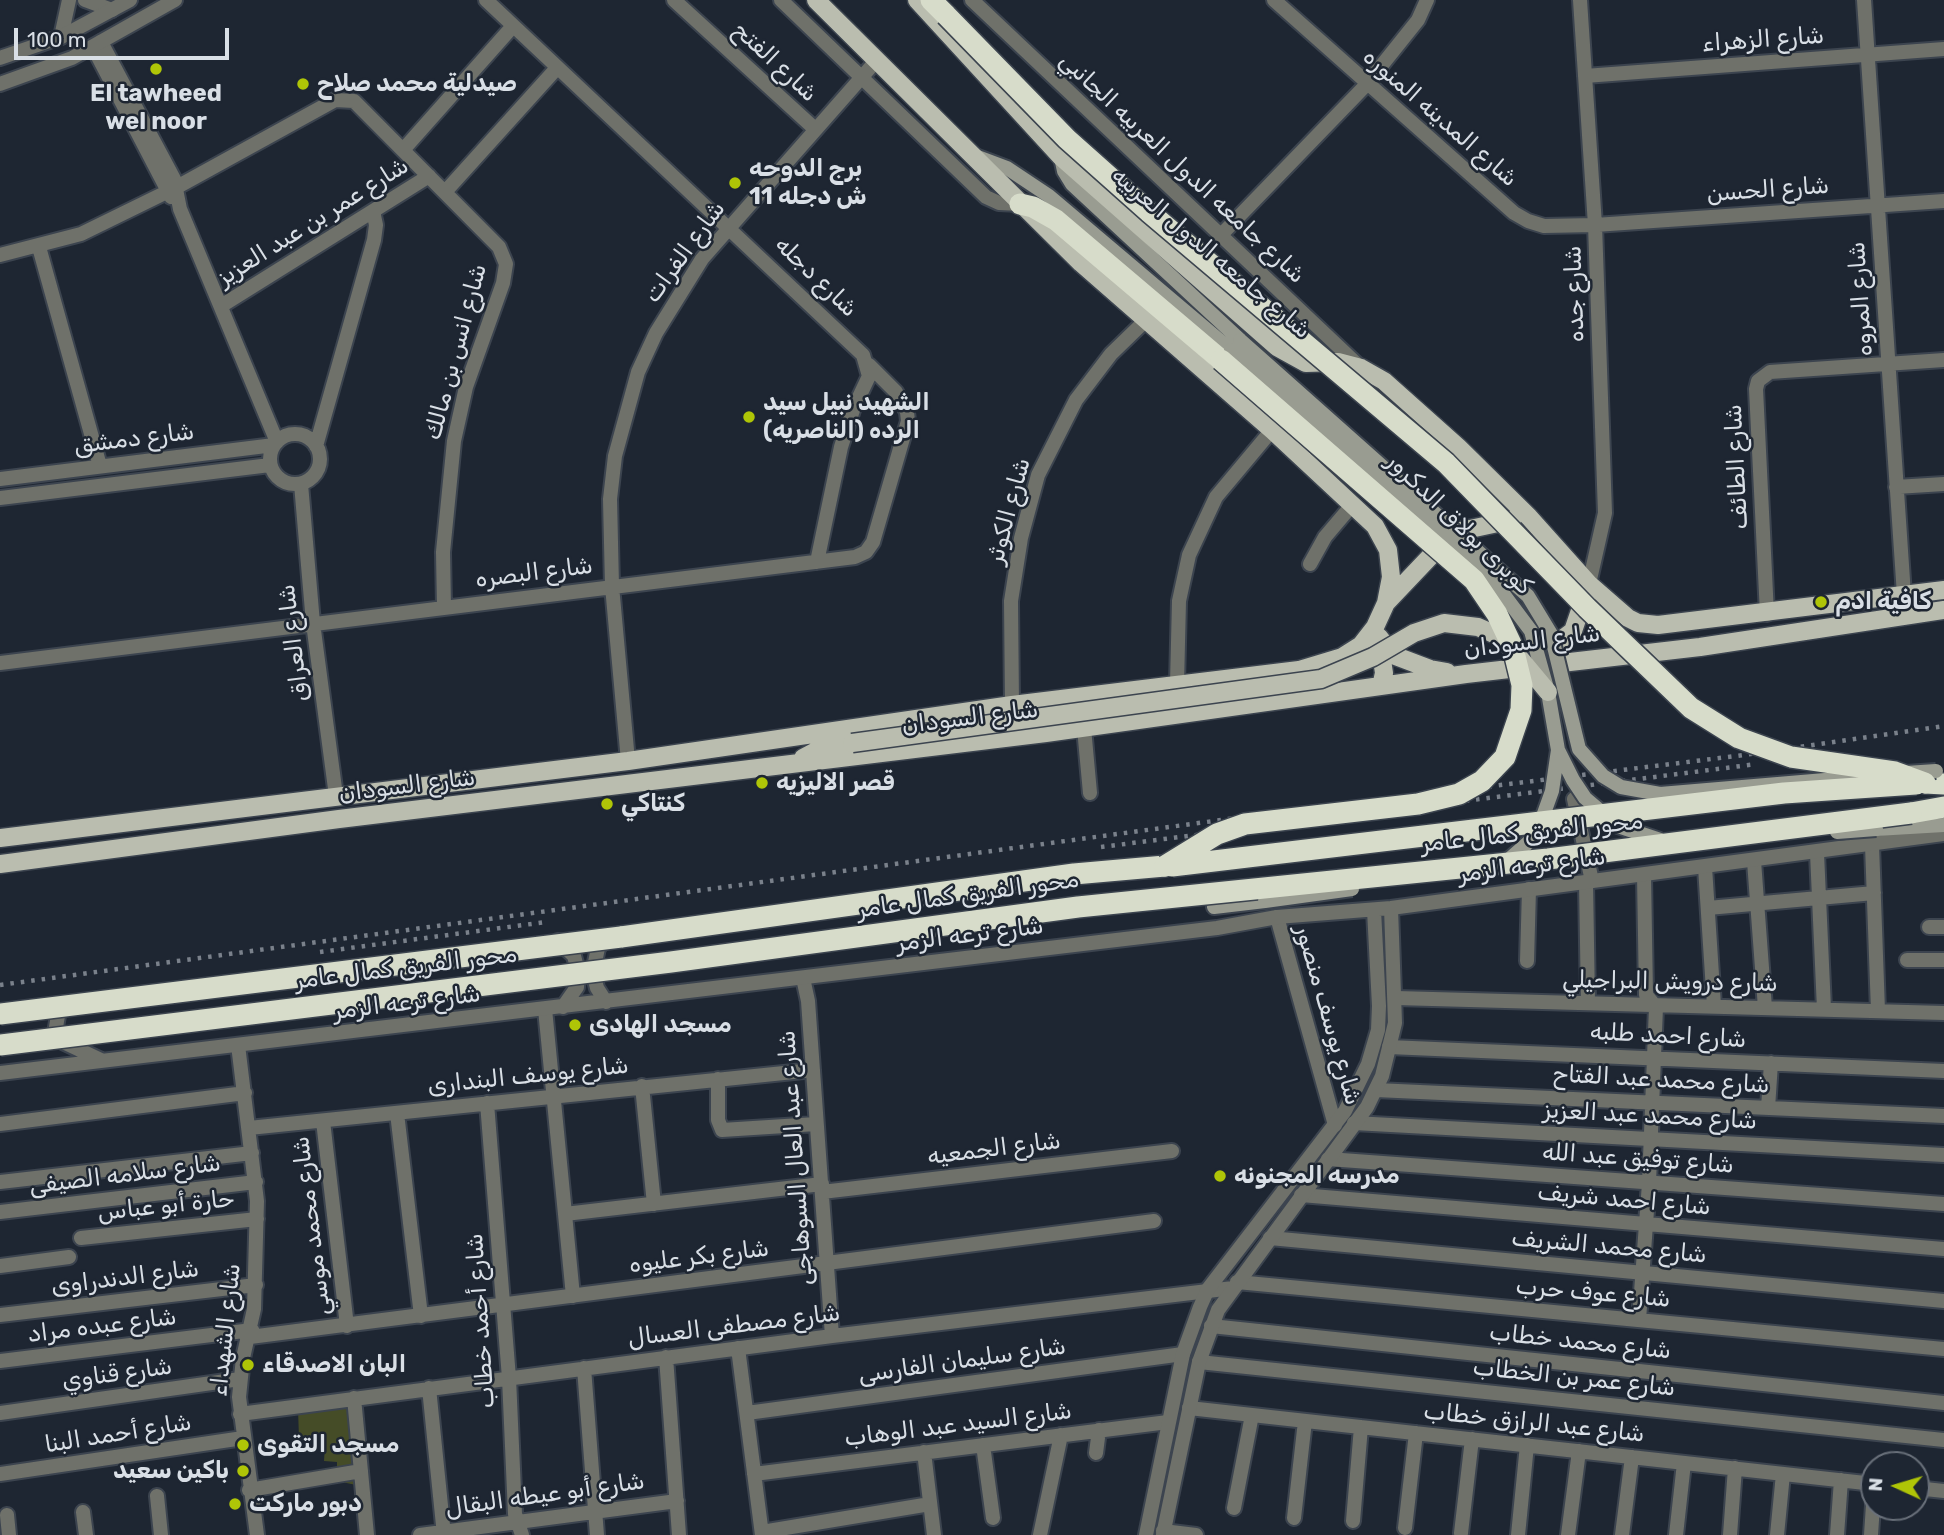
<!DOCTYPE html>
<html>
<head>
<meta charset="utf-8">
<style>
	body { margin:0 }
	#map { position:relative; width:1944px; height:1535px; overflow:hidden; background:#1e2632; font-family:Rubik,sans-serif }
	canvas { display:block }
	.north { position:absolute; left:1860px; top:1451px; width:70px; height:70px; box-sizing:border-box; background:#1e2632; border:2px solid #69707a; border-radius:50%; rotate:274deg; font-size:19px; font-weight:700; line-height:28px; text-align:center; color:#d9dfe6 }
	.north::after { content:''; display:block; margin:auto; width:24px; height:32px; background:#afc507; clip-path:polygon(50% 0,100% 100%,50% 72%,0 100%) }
	.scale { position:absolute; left:14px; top:28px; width:215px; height:32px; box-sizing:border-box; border:4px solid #d9dfe6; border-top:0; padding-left:9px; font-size:21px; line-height:24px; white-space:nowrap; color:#d9dfe6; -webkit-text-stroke:5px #1e2632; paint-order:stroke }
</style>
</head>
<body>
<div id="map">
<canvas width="1944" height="1535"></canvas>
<div class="north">N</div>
<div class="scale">100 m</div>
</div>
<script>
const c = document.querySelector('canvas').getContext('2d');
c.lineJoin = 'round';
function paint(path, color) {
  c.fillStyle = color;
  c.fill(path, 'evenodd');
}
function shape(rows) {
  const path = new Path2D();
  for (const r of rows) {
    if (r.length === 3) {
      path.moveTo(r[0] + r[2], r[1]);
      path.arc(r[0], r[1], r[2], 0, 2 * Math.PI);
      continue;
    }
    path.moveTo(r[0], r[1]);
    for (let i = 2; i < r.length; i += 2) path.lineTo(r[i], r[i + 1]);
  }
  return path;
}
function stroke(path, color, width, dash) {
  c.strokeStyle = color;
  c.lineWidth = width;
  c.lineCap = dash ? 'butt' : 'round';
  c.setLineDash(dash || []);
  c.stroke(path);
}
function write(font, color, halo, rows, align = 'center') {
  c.font = font + ' Rubik,Cairo,sans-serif';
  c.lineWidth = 5;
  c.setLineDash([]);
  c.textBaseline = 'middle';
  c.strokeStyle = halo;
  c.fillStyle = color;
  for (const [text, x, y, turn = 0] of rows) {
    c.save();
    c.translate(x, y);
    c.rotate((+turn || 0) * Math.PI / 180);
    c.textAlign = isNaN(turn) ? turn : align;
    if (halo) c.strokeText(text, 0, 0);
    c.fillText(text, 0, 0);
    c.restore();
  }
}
paint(shape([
	[347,1404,352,1458,358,1458,361,1486,337,1481,337,1462,324,1461,325,1444,318,1437,299,1439,298,1409]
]), '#454c27');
const minor = shape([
	[85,0,112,10],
	[486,0,863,355,869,376,853,410,841,447,817,562],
	[674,0,815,129],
	[781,0,986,197,999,203,1020,204],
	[972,0,1360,367],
	[1274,0,1514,213,1528,221,1544,226,1595,225,1944,201],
	[1580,0,1595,225,1605,513,1589,584],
	[1864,0,1904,595],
	[61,37,69,0],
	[101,42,174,179,180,209,277,442],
	[93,47,171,197],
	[1585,76,1944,49],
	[403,150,513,26],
	[445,192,556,69],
	[1221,235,1366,85,1418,20,1427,0],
	[39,247,100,466],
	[0,255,81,234,177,187,335,100,354,101,499,247,506,264,503,283,466,387,454,441,443,552,444,607],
	[221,306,429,176],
	[295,459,25],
	[316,446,374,240,376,225,373,211],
	[0,479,274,445],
	[301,484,313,623,336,796],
	[1896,487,1944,484],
	[0,498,270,465],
	[1310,564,1325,537,1353,504],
	[1767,614,1756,389,1758,381,1770,372,1944,360],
	[0,663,855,557,866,552,873,542,908,421,907,412,896,392,869,365],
	[1177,684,1179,601,1189,555,1216,497,1272,430],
	[1012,705,1011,601,1021,538,1038,475,1076,400,1111,354,1146,320],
	[1084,728,1090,793],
	[628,761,612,586,610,499,615,456,638,372,656,333,702,259,876,61],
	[1872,845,1878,1011],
	[1817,853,1824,1009],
	[1754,861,1765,1008],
	[1705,867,1714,1006],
	[1586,882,1588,1003],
	[1708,908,1874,893],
	[1277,917,1335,1125],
	[1929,927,1944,927],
	[1907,960,1944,960],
	[1527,961,1529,889],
	[803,978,808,1001,832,1336],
	[1396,998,1944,1013],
	[545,1009,573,1296],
	[238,1045,257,1201,254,1309,243,1358,239,1397,257,1535],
	[1389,1047,1944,1071],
	[718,1079,718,1120,722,1130,816,1124],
	[642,1086,654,1204],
	[1376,1090,1944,1116],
	[487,1103,509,1378,515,1514,522,1535],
	[1768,1108,1771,1063],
	[397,1113,421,1316],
	[323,1121,347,1326],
	[1354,1123,1944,1155],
	[0,1124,245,1093],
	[249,1128,813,1070],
	[1328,1159,1944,1204],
	[0,1182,252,1153],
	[822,1192,1172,1151],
	[1301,1195,1944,1249],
	[0,1212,256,1182],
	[565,1214,822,1184],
	[81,1238,257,1219],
	[1270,1238,1944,1301],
	[0,1266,69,1257],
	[1237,1282,1944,1349],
	[0,1315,256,1285],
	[1639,1320,1649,1183,1656,1007,1646,995,1644,875],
	[1211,1326,1944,1403],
	[250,1337,1154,1221],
	[738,1348,762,1535],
	[666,1357,679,1535],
	[0,1361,252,1330],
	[1199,1362,1944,1440],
	[584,1368,597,1535],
	[429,1388,444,1535],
	[354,1398,367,1535],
	[1189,1408,1874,1484],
	[0,1413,240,1379],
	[747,1413,1183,1354],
	[240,1414,832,1336,1233,1288],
	[983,1445,993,1518],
	[924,1452,934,1535],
	[1096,1453,1099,1430],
	[0,1474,243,1438],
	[754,1474,1168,1422],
	[1916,1488,1944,1491],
	[249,1490,361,1471],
	[157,1496,161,1535],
	[1234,1508,1252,1415],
	[83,1512,86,1535],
	[7,1515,9,1535],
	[1294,1518,1305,1421],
	[1353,1521,1361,1427],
	[1405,1528,1416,1433],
	[1163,1531,1196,1535],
	[762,1532,930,1504],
	[1461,1533,1472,1439],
	[420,1535,677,1501],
	[1040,1535,1061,1435],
	[1518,1535,1527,1445],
	[1568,1535,1579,1451],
	[1622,1535,1632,1457],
	[1676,1535,1684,1463],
	[1730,1535,1735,1468],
	[1777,1535,1783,1474],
	[1837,1535,1841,1480],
	[1871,1535,1874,1490]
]);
const tertiary = shape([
	[0,58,61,37,130,0],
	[0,84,72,58,175,0],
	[1574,799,1592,881],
	[558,941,574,956,578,971,577,987,563,1007],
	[606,1002,597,988,593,972,598,948,608,936],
	[67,1005,59,1010,56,1027,63,1042,101,1060],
	[0,1073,1217,928,1277,917,1391,908,1944,834],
	[1146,1535,1183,1354,1200,1307,1208,1289,1345,1111,1368,1064,1378,1030,1379,1006,1374,910],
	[1163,1535,1199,1362,1218,1310,1367,1107,1382,1076,1395,1023,1391,908]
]);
const secondary = shape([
	[975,156,1007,168,1049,196,1231,350],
	[1061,157,1064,171,1072,184,1240,340],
	[1876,829,1944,825],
	[1214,907,1265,901]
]);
const primary = shape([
	[917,0,1061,157,1277,347,1306,363,1338,362,1361,368,1384,381,1458,447,1529,517,1589,584,1628,618,1638,623,1658,625,1944,590],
	[1386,603,1443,543,1456,532,1512,520],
	[1379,637,1393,655,1430,669,1447,672],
	[1365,646,1382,660,1384,673,1381,686],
	[1525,661,1544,653,1573,631,1586,593],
	[803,758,818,750,852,743],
	[0,838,628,761,1012,705,1299,670,1342,657,1361,645,1375,627,1386,603,1391,577,1388,550,1375,526,1272,430,1081,263,816,0],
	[0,864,339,819,1046,733,1466,674,1700,647,1944,610]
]);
const motorway = shape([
	[931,0,946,15],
	[1020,204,1033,207,1056,220,1221,360],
	[1925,783,1944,784],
	[1911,813,1944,807],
	[621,937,1074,874,1165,866]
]);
stroke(minor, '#3c444f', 18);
stroke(tertiary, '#3c444f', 18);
stroke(secondary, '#3c444f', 18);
stroke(primary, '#3c444f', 21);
stroke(motorway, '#3c444f', 24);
stroke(minor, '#6f716a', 14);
stroke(tertiary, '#6f716a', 14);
stroke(secondary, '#999c91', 14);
stroke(primary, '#babdaf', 18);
stroke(motorway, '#d7dcca', 21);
stroke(shape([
	[1101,847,1757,764],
	[320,952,546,922],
	[0,985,1258,815,1736,756,1944,726]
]), '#7a818b', 4.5, [3.5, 7]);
const secondaryBridge = shape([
	[1240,340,1528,596,1551,634,1579,749,1603,776,1621,787,1660,794,1872,776],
	[1231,350,1399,496,1501,591,1531,631,1548,692,1558,750,1573,780,1585,798,1618,826,1660,840],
	[1906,773,1936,771],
	[1837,832,1876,829],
	[1506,862,1530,841,1538,830,1552,791,1558,750],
	[1265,901,1352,889]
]);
const primaryBridge = shape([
	[852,743,1321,679,1373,657,1414,633,1444,623,1478,627,1503,638,1548,692]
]);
const motorwayBridge = shape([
	[946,15,1067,139,1149,212,1446,463,1587,608,1691,708,1739,738,1791,757,1895,772,1925,783],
	[1165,866,1217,834,1245,824,1418,804,1459,794,1482,781,1505,757,1521,710,1522,685,1513,648,1497,614,1474,580,1221,360],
	[1172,866,1784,793,1916,784],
	[0,1014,621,937],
	[0,1045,671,962,1078,907,1548,859,1911,813]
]);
stroke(secondaryBridge, '#3c444f', 18, []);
stroke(primaryBridge, '#3c444f', 21, []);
stroke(motorwayBridge, '#3c444f', 24, []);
stroke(secondaryBridge, '#999c91', 14);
stroke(primaryBridge, '#babdaf', 18);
stroke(motorwayBridge, '#d7dcca', 21);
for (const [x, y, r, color] of [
	[156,69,7,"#afc507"],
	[303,84,7,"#afc507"],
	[735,183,7,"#afc507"],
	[749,417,7,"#afc507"],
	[1821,602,7,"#afc507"],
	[762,783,7,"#afc507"],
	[607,804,7,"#afc507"],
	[575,1025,7,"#afc507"],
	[1220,1176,7,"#afc507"],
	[248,1365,7,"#afc507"],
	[243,1445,7,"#afc507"],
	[243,1471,7,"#afc507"],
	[235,1504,7,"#afc507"]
]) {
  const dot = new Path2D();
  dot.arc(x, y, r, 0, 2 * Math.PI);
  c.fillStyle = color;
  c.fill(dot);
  stroke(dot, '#1e2632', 2.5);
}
write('24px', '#d9dfe6', '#1e2632', [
	["شارع الزهراء",1763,40,-4],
	["شارع الفتح",775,62,43],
	["شارع المدينه المنوره",1440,118,41],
	["شارع جامعه الدول العربيه الجانبي",1182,168,43],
	["شارع الحسن",1768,190,-4],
	["شارع عمر بن عبد العزيز",313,222,-32],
	["شارع الفرات",685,252,-54],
	["شارع جامعه الدول العربيه",1211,253,40],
	["شارع دجله",816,277,44],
	["شارع جده",1575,294,-92],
	["شارع المروه",1861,299,-94],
	["شارع انس بن مالك",456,352,-75],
	["شارع دمشق",134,439,-7],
	["شارع الطائف",1737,467,-93],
	["شارع الكوثر",1009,511,-75],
	["كوبرى بولاق الدكرور",1459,524,44],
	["شارع البصره",534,573,-7],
	["شارع السودان",1532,642,-7],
	["شارع العراق",294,643,-97],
	["شارع السودان",970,718,-7],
	["شارع السودان",407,786,-7],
	["محور الفريق كمال عامر",1532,833,-6],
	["شارع ترعه الزمر",1532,866,-7],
	["محور الفريق كمال عامر",968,895,-8],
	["شارع ترعه الزمر",970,935,-7],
	["محور الفريق كمال عامر",406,968,-7],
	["شارع درويش البراجيلي",1670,982,1],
	["شارع ترعه الزمر",407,1003,-7],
	["شارع يوسف منصور",1328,1015,74],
	["شارع احمد طلبه",1668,1036,3],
	["شارع يوسف البندارى",528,1076,-6],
	["شارع محمد عبد الفتاح",1661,1080,3],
	["شارع محمد عبد العزيز",1650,1116,3],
	["شارع الجمعيه",994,1149,-7],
	["شارع عبد العال السوهاجى",796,1158,-94],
	["شارع توفيق عبد الله",1638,1159,4],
	["شارع سلامه الصيفى",125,1175,-7],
	["شارع احمد شريف",1624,1200,5],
	["حارة أبو عباس",166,1206,-6],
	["شارع محمد موسي",312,1226,-97],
	["شارع محمد الشريف",1609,1247,5],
	["شارع بكر عليوه",699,1257,-7],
	["شارع الدندراوى",125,1278,-7],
	["شارع عوف حرب",1593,1293,5],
	["شارع أحمد خطاب",481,1321,-94],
	["شارع عبده مراد",102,1326,-7],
	["شارع مصطفى العسال",734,1326,-7],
	["شارع الشهداء",226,1330,-84],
	["شارع محمد خطاب",1580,1342,6],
	["شارع سليمان الفارسى",962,1361,-8],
	["شارع قناوي",117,1374,-8],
	["شارع عمر بن الخطاب",1574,1378,6],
	["شارع عبد الرازق خطاب",1534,1423,6],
	["شارع السيد عبد الوهاب",958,1425,-7],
	["شارع أحمد البنا",118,1434,-9],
	["شارع أبو عيطه البقال",545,1495,-8]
]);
write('bold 24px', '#d9dfe6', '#1e2632', [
	["صيدلية محمد صلاح",317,84],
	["El tawheed",156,94,"center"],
	["wel noor",156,122,"center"],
	["برج الدوحه",749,169],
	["11 ش دجله",749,197],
	["الشهيد نبيل سيد",763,403],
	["الرده (الناصريه)",763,431],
	["كافية ادم",1835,602],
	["قصر الاليزيه",776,783],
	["كنتاكي",621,804],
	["مسجد الهادى",589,1025],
	["مدرسه المجنونه",1234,1176],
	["البان الاصدقاء",262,1365],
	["مسجد التقوى",257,1445],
	["باكين سعيد",229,1471,"right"],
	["دبور ماركت",249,1504]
], 'left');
</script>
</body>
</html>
